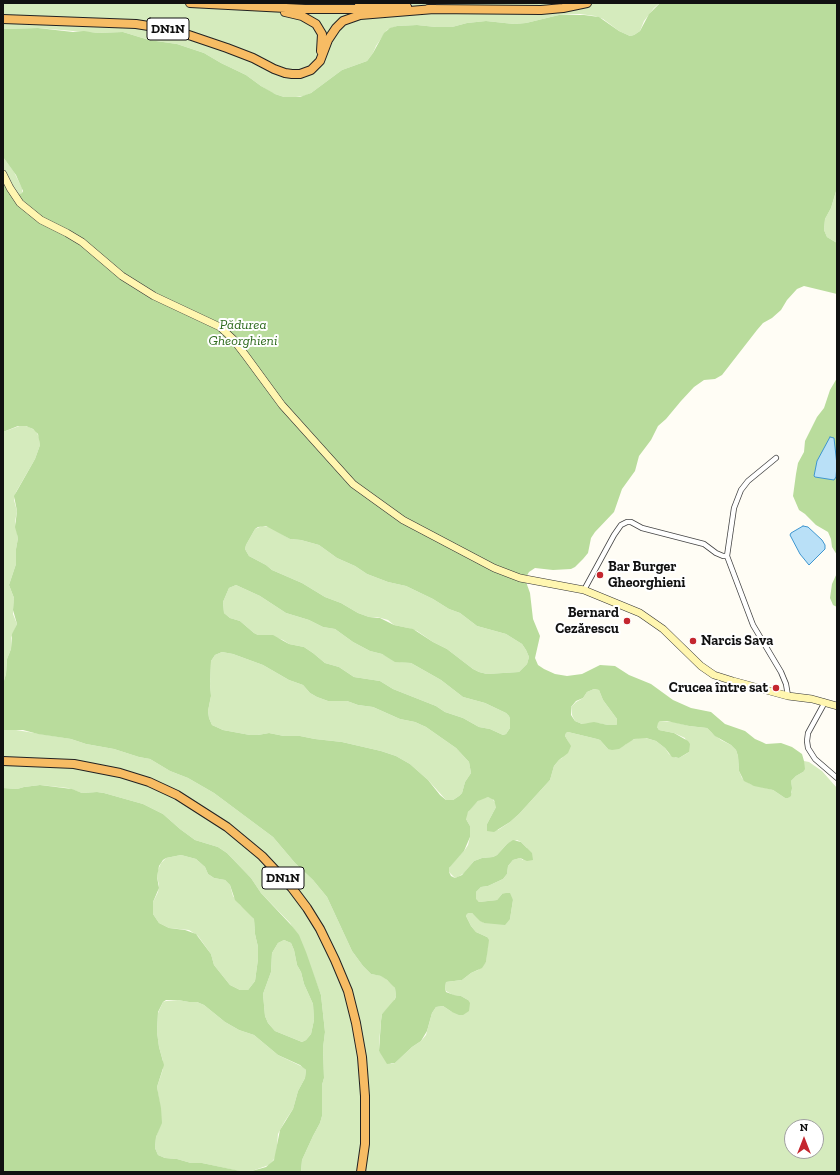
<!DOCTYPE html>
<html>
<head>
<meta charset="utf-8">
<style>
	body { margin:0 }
	#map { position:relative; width:840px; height:1175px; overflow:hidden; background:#fffdf5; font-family:"Zilla Slab",serif }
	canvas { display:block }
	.frame { position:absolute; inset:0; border:4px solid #111; pointer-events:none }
	.north { position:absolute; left:784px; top:1119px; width:40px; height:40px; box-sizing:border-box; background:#fff; border:1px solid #a0a0a0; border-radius:50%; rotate:0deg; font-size:11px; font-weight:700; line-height:16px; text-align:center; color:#111 }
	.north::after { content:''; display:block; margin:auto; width:14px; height:18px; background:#c4262e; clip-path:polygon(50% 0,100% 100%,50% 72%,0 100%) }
</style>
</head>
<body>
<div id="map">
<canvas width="840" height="1175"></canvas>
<div class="frame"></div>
<div class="north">N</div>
</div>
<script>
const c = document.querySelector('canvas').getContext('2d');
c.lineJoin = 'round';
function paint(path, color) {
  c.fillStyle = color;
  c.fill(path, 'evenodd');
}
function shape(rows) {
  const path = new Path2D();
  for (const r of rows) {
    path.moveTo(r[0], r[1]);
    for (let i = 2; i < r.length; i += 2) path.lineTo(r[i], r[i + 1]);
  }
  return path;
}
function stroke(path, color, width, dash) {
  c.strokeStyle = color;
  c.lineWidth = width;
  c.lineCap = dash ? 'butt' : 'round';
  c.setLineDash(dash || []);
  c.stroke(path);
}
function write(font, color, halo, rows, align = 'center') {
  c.font = font + ' "Zilla Slab",serif';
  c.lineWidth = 4;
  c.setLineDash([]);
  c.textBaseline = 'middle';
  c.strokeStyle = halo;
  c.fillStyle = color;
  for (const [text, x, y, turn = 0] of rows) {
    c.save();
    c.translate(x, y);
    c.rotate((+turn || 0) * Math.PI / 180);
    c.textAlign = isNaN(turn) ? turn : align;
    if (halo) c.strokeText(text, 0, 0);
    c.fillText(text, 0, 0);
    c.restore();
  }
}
paint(shape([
	[3,3,660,3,654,8,644,21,640,31,634,35,630,36,619,31,603,19,595,16,580,14,559,15,526,23,514,24,486,21,467,23,452,27,436,27,417,25,397,26,387,30,376,46,373,53,367,61,342,70,311,93,304,96,296,97,284,97,272,93,261,86,246,75,221,63,204,53,177,44,149,40,123,32,96,33,38,28,3,29],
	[3,157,14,172,22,188,22,193,20,194,17,195,3,178],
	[837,188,837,243,827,237,824,230,825,219,831,208],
	[22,425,29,427,36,431,39,437,40,445,35,459,16,492,14,500,17,511,15,522,18,538,16,549,16,564,9,585,14,598,13,614,17,624,11,638,11,649,7,659,6,674,3,684,3,432],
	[262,526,270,527,290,539,301,540,319,545,337,558,355,566,367,574,388,582,406,586,433,599,449,609,460,613,477,626,506,634,522,644,526,650,529,657,527,664,519,672,487,674,479,672,473,669,447,649,433,642,417,631,408,628,394,625,388,620,377,617,369,617,358,613,341,603,325,597,302,583,272,570,266,565,249,556,245,549,246,545,255,529],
	[236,585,260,596,286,613,309,620,323,627,335,629,353,642,370,651,382,654,399,662,411,663,441,680,463,697,485,703,506,713,509,716,510,719,510,728,506,734,503,735,490,729,479,727,463,718,445,712,436,706,393,689,380,681,354,677,339,667,325,663,313,653,304,647,289,644,283,640,269,635,258,635,254,633,240,621,230,618,224,613,223,602,229,588],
	[222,652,233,654,263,665,289,680,303,685,310,693,317,697,328,701,347,701,358,705,373,707,400,719,415,722,426,727,456,748,469,762,471,773,465,782,462,793,459,796,453,800,446,800,428,780,410,764,396,756,381,751,342,742,315,739,300,736,284,736,269,733,258,735,250,735,223,730,212,725,209,718,208,711,211,696,210,684,211,661,215,655],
	[594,689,599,690,603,700,617,719,617,724,616,725,608,725,597,723,582,724,575,721,572,715,571,707,576,702,583,698,587,692],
	[660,721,674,722,689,726,707,728,712,733,721,740,731,745,736,750,738,756,739,771,742,778,750,784,773,790,785,798,788,798,792,792,791,781,796,776,803,772,804,761,809,762,822,771,837,788,837,1172,301,1172,302,1160,313,1136,320,1123,322,1116,322,1085,324,1078,323,1048,325,1032,321,995,300,939,290,923,261,893,251,878,227,853,218,847,195,840,180,829,163,814,143,804,104,793,97,792,82,793,68,788,40,785,24,787,17,789,3,788,3,730,16,730,71,739,86,744,114,749,139,757,150,759,170,771,188,778,214,793,273,837,295,863,313,880,327,897,352,951,363,966,371,974,382,976,393,985,395,988,396,996,393,1003,382,1014,381,1021,379,1044,379,1051,391,1064,395,1063,412,1047,421,1041,426,1035,432,1013,436,1007,443,1006,452,1012,468,1000,461,996,453,995,446,991,445,988,446,982,462,980,471,973,478,970,486,962,487,950,488,947,487,937,476,932,471,926,466,916,467,914,469,913,472,913,484,923,510,919,513,900,502,894,497,900,479,902,476,900,475,896,476,892,481,887,488,886,503,879,507,874,508,866,513,860,520,858,523,860,527,848,521,842,517,840,507,844,497,855,493,857,482,858,474,861,464,873,458,877,455,878,449,872,449,868,451,865,464,851,468,845,470,837,470,826,466,819,466,815,470,809,481,798,488,797,492,798,496,804,496,807,487,824,498,830,510,822,519,814,550,780,554,766,559,760,562,758,569,743,565,736,566,733,568,732,597,739,600,740,608,749,625,745,631,740,642,737,656,741,665,748,669,754,676,758,679,758,686,754,689,752,685,738,674,733,659,730,657,727,657,723],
	[792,1127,816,1127,816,1151,792,1151],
	[181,855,196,859,205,867,208,874,214,878,225,880,230,885,233,896,240,905,249,912,254,919,255,934,258,947,258,959,255,981,248,990,240,990,230,985,214,965,211,954,198,936,189,930,169,928,159,923,153,914,153,902,158,892,159,885,157,877,158,870,161,863,166,858],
	[284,940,291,943,294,950,297,965,301,972,304,984,313,1004,314,1020,311,1034,306,1040,302,1042,275,1031,268,1023,265,1016,263,994,271,972,272,953,278,943],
	[178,1000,189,1002,197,1002,204,1005,225,1022,239,1030,254,1035,278,1055,303,1067,306,1070,305,1078,298,1091,293,1109,285,1121,278,1134,276,1157,269,1165,249,1172,239,1171,202,1163,191,1163,177,1159,165,1158,158,1155,155,1148,156,1137,161,1123,161,1112,157,1087,163,1069,163,1061,159,1047,157,1032,158,1013,163,1002,166,1001]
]), '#d5ebbd');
paint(shape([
	[660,3,837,3,837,188,831,208,825,219,824,230,827,237,837,243,837,294,804,286,797,289,787,300,781,310,772,318,763,323,757,330,722,375,715,379,704,380,694,387,681,401,666,419,658,426,651,440,639,456,635,471,622,489,614,512,595,532,591,538,588,553,583,559,575,567,571,569,553,570,535,568,529,572,525,579,530,593,533,619,540,636,535,658,538,665,544,669,555,674,567,676,582,674,600,665,615,666,629,675,651,684,673,700,691,708,711,712,725,724,745,731,755,739,762,742,766,744,781,743,792,747,802,754,804,761,805,769,803,772,796,776,791,781,792,788,791,796,788,798,785,798,773,790,754,786,744,781,739,771,738,756,736,750,731,745,715,736,707,728,689,726,667,721,660,721,658,723,657,727,659,730,674,733,688,741,690,744,689,752,679,758,672,757,665,748,656,741,646,738,634,739,619,749,612,750,608,749,600,740,597,739,568,732,566,733,565,736,571,746,568,753,559,760,554,766,550,780,519,814,510,822,494,832,487,831,487,824,496,807,494,800,488,797,478,801,468,812,466,819,470,826,470,837,464,851,449,868,449,872,451,876,455,878,462,875,474,861,482,858,493,857,497,855,507,844,513,840,521,842,532,853,533,860,527,861,520,858,513,860,508,866,507,874,503,879,488,886,481,887,476,892,476,899,479,902,497,900,502,894,506,893,510,893,513,900,510,919,505,925,484,923,480,921,472,913,469,913,467,914,466,916,471,926,476,932,487,937,489,940,486,962,482,968,471,973,462,980,446,982,445,988,446,992,454,995,461,996,468,1000,470,1003,469,1011,463,1015,459,1015,452,1012,443,1006,436,1007,432,1013,427,1031,421,1041,412,1047,395,1063,387,1064,379,1051,381,1021,382,1014,395,999,396,996,395,988,387,980,381,976,371,974,363,966,352,951,327,897,313,880,295,863,273,837,214,793,188,778,170,771,150,759,139,757,114,749,86,744,71,739,38,734,23,730,3,730,3,684,6,674,7,659,11,649,12,634,17,624,13,610,14,598,9,585,16,564,16,549,18,538,15,527,17,511,14,496,35,459,40,445,38,434,33,429,26,426,18,426,3,432,3,178,17,195,22,193,23,191,16,175,3,157,3,29,38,28,73,32,84,31,96,33,123,32,149,40,177,44,204,53,221,63,246,75,261,86,275,94,284,97,300,97,311,93,342,70,367,61,373,53,384,33,390,28,397,26,417,25,436,27,452,27,467,23,486,21,514,24,526,23,559,15,584,15,599,17,619,31,630,36,634,35,640,31,649,14],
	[266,526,290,539,301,540,319,545,337,558,355,566,367,574,388,582,406,586,433,599,449,609,460,613,477,626,506,634,522,644,526,650,529,657,527,664,519,672,487,674,479,672,473,669,447,649,433,642,413,629,394,625,380,618,369,617,358,613,341,603,325,597,302,583,272,570,266,565,249,556,245,549,246,545,255,529,258,527],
	[236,585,260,596,286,613,309,620,323,627,335,629,353,642,370,651,382,654,395,662,411,663,441,680,463,697,485,703,506,713,509,716,510,719,510,728,506,734,503,735,490,729,479,727,463,718,445,712,436,706,393,689,380,681,354,677,339,667,325,663,313,653,304,647,289,644,273,635,258,635,254,633,240,621,230,618,224,613,223,602,229,588],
	[222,652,233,654,263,665,289,680,303,685,310,693,317,697,328,701,347,701,358,705,373,707,400,719,415,722,426,727,456,748,469,762,471,773,465,782,462,793,459,796,453,800,446,800,440,795,428,780,410,764,396,756,381,751,342,742,315,739,300,736,284,736,269,733,258,735,250,735,223,730,212,725,209,718,208,711,211,696,210,684,211,661,215,655],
	[594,689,599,690,603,700,617,719,617,724,616,725,608,725,594,722,582,724,575,721,571,715,571,707,576,701,583,698,587,692],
	[837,378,837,555,832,547,831,539,828,532,816,525,805,514,799,510,793,496,796,474,798,463,804,452,805,441,817,417,824,408,830,390],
	[837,573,837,607,833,605,830,598,832,584],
	[40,785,72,789,82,793,97,792,104,793,143,804,163,814,180,829,195,840,218,847,227,853,251,878,261,893,292,926,299,935,306,952,321,995,325,1032,323,1048,324,1078,322,1085,322,1116,320,1123,313,1136,302,1160,301,1172,248,1172,266,1167,274,1160,280,1130,293,1109,298,1091,305,1078,306,1070,300,1065,278,1055,254,1035,239,1030,225,1022,204,1005,197,1002,189,1002,178,1000,166,1000,163,1002,158,1012,157,1032,159,1047,164,1065,157,1087,161,1108,162,1123,156,1137,155,1148,158,1155,165,1158,177,1159,191,1163,202,1163,245,1172,3,1172,3,788,17,789,24,787],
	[181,855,196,859,205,867,208,874,214,878,225,880,230,885,235,900,254,919,255,934,258,947,258,959,255,981,248,990,240,990,230,985,214,965,211,954,196,934,185,930,169,928,159,923,153,914,153,902,159,888,157,877,159,866,163,860,166,858],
	[284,940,291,943,294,950,297,965,301,972,304,984,313,1004,314,1020,311,1034,306,1040,302,1042,275,1031,268,1023,265,1016,263,994,271,972,272,953,278,943]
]), '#b9dc9c');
const water = shape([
	[830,437,834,438,837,465,836,477,834,480,815,477,814,476,817,461,830,437],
	[803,526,808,527,822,540,825,545,825,549,809,565,800,554,790,535,791,533,803,526]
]);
paint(water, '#b9e0f7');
stroke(water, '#3f96cf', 1);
const minor = shape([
	[776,458,748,481,741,490,734,508,727,556,753,625,781,672,786,684,788,696],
	[584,590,614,535,621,525,627,522,631,522,642,528,704,544,716,553,723,556,727,556],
	[825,702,808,733,807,741,808,748,815,759,837,778]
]);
const secondary = shape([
	[3,174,10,188,20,203,41,220,67,233,82,242,122,276,154,296,220,327,233,339,246,356,282,405,353,484,403,520,494,568,520,578,584,590,640,613,663,629,701,666,714,675,733,681,788,696,812,699,837,706]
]);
const trunk = shape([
	[190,3,305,9,377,9],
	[359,3,368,5,407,7],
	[428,9,541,10,563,8,587,3],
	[285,12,302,16,316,24,322,34,321,51],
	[3,19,136,24,174,30,227,48,253,58,274,69,285,73,292,74,300,74,311,70,320,61,328,40,336,28,343,21,360,15,434,9],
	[3,761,74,764,120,773,149,782,177,795,227,827,262,856,292,888,307,908,320,929,335,960,348,991,356,1023,362,1057,365,1096,365,1144,361,1172]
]);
stroke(minor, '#444', 6);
stroke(secondary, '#333', 8);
stroke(trunk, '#222', 10);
stroke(minor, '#fff', 4.5);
stroke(secondary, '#fff6b0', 7);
stroke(trunk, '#f7bc64', 8);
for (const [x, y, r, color] of [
	[600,575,4,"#c4262e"],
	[627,621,4,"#c4262e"],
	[693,641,4,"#c4262e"],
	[776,688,4,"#c4262e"]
]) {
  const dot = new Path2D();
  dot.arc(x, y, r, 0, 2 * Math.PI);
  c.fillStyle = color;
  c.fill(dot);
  stroke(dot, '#fff', 1.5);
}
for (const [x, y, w] of [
	[168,29,42],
	[283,878,42]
]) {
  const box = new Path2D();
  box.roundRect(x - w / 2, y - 11, w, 22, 3);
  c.fillStyle = '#fff';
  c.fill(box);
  stroke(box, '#111', 1);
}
write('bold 13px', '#111', null, [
	["DN1N",168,29],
	["DN1N",283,878]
]);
write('italic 14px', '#2f6b1f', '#fff', [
	["Pădurea",243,325],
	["Gheorghieni",243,341]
]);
write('bold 14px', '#111', '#fff', [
	["Bar Burger",608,567],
	["Gheorghieni",608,583],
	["Bernard",619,613,"right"],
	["Cezărescu",619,629,"right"],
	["Narcis Sava",701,641],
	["Crucea între sat",768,688,"right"]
], 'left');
</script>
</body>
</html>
